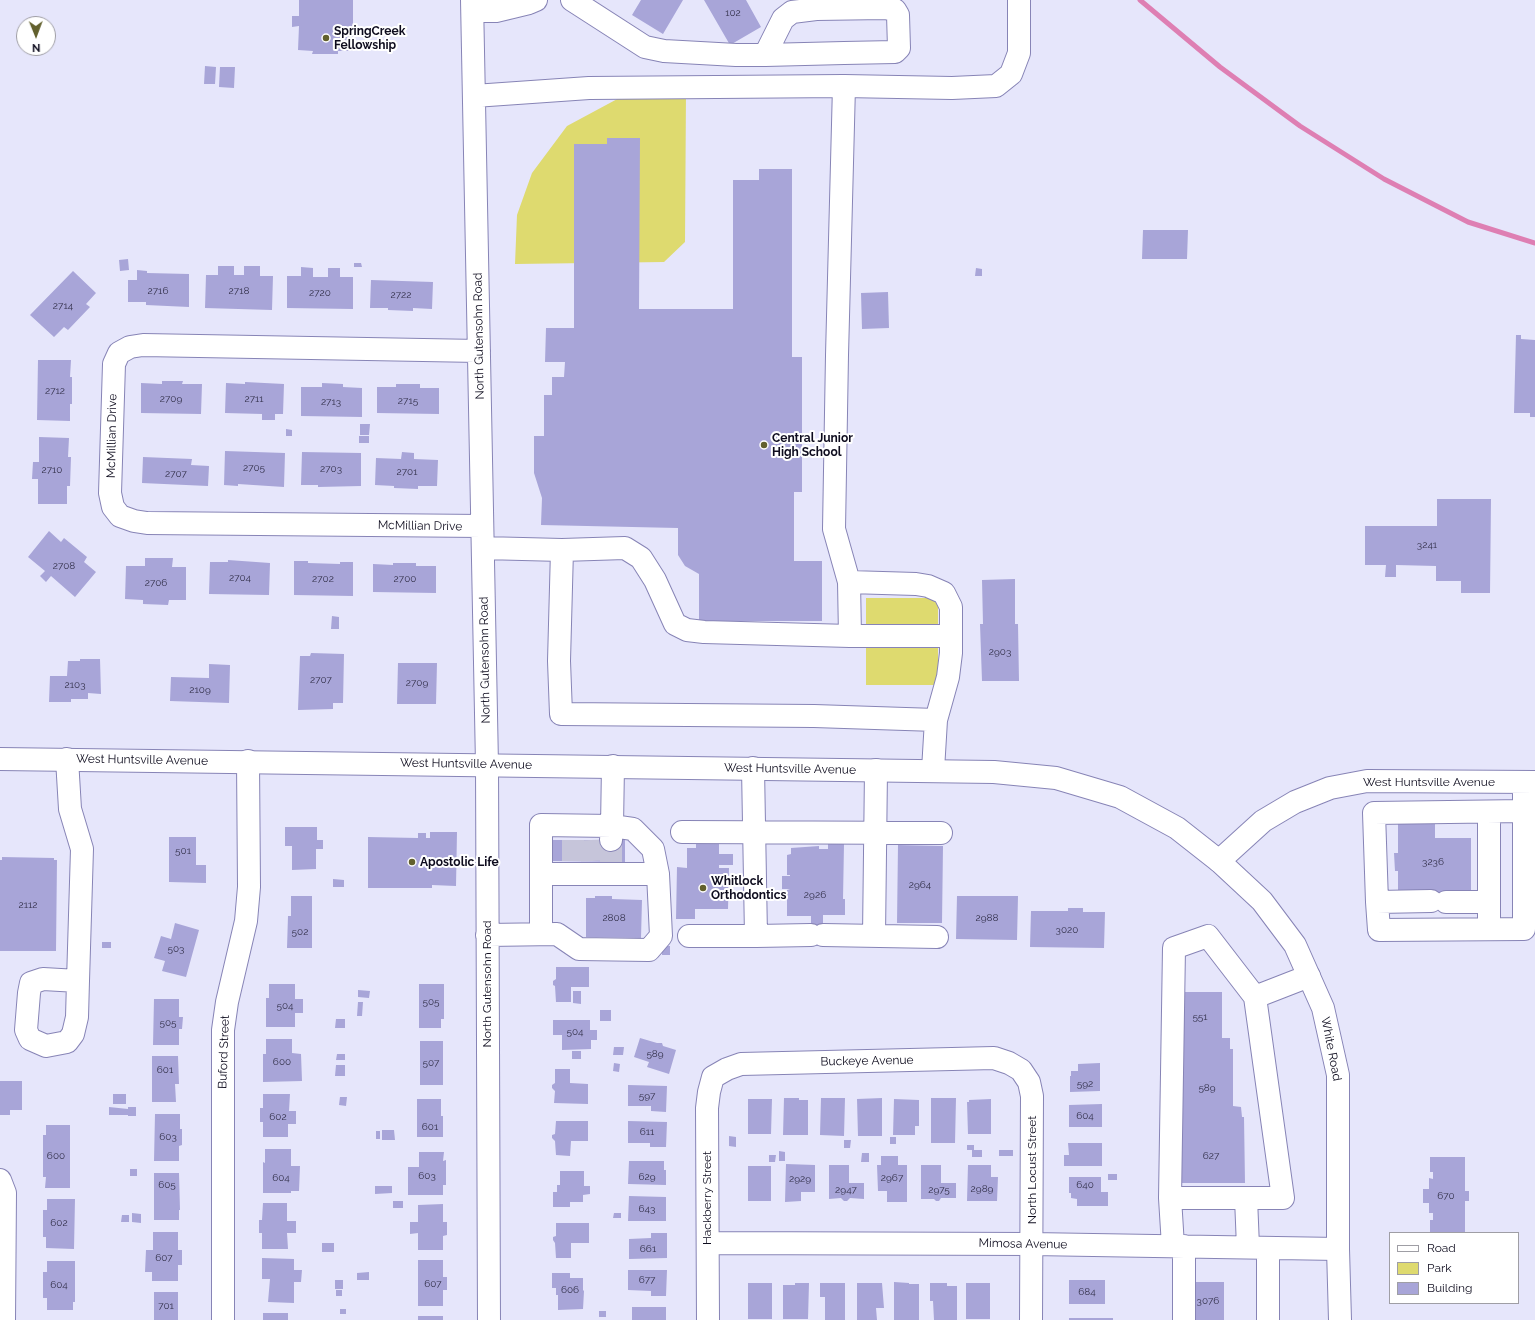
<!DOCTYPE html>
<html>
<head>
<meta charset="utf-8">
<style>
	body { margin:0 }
	#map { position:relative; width:1535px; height:1320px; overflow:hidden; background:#e6e6fb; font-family:Raleway,sans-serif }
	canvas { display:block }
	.legend { position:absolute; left:1389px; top:1232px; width:130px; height:72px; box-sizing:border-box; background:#fff; border:1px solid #9f9ea5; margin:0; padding:5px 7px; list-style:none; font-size:12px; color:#0e0c1e }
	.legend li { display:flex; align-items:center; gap:8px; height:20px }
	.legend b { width:20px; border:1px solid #9f9ea5 }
	.north { position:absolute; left:16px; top:16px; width:40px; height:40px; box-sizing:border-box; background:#fff; border:1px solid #9f9ea5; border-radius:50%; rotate:179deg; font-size:11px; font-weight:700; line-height:16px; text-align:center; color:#0e0c1e }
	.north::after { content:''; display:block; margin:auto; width:14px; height:18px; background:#62602d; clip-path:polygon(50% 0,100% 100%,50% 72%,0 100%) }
</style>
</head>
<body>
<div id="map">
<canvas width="1535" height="1320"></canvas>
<ul class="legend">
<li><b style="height:5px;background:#fff"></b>Road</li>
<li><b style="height:11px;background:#deda6f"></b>Park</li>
<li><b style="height:11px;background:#a8a5d8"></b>Building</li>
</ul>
<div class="north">N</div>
</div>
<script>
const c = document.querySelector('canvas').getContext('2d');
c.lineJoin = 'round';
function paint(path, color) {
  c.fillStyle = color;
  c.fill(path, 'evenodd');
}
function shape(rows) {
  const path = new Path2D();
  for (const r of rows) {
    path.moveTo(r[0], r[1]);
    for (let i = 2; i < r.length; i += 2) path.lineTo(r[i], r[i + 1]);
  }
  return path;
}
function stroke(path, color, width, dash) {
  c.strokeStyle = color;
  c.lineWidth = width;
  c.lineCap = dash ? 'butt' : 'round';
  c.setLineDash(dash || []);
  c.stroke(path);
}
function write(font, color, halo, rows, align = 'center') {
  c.font = font + ' Raleway,sans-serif';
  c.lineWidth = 4;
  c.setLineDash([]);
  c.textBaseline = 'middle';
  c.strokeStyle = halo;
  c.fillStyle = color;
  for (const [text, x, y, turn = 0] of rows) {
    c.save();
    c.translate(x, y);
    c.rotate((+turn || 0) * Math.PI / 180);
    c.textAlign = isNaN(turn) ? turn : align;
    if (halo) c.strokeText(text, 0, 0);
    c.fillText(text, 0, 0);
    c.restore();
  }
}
paint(shape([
	[686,92,685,242,664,262,515,264,517,215,532,173,567,126,621,97],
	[866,598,938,598,938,685,866,685]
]), '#deda6f');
stroke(shape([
	[1140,0,1220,67,1300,126,1384,179,1468,222,1535,243]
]), '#de7fb3', 5);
paint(shape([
	[299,0,353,0,353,51,338,51,338,54,312,54,313,51,298,50,299,26,292,27,292,16,299,16],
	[641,0,683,0,663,34,632,15],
	[704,0,746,0,761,27,730,45],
	[205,66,216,67,215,84,204,84],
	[220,67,235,67,234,88,219,87],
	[607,138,640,138,639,309,733,309,733,180,759,180,759,169,792,169,792,357,802,357,802,492,794,492,794,561,822,561,822,621,699,621,699,574,685,566,678,555,678,528,541,525,542,498,534,473,534,436,544,436,544,395,552,395,552,377,564,377,565,362,545,362,546,328,574,328,574,144,607,144],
	[1143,230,1188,230,1187,259,1142,259],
	[128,259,129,270,120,271,119,260],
	[354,263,361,263,362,267,354,267],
	[218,266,234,266,234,275,244,275,244,266,260,266,260,276,273,276,272,310,205,308,206,275,218,275],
	[301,267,313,268,313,277,328,277,328,268,340,268,340,277,353,277,353,309,287,308,287,276,301,276],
	[976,268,982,269,982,276,975,276],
	[137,270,147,271,147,273,189,274,189,307,146,305,146,302,128,302,128,280,137,280],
	[73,271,96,293,86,304,90,307,68,330,64,327,54,337,30,315],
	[371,280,433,282,432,309,413,308,413,311,388,310,388,308,370,308],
	[888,292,889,328,862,329,861,293],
	[1516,335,1521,335,1521,339,1535,340,1535,417,1530,417,1530,413,1514,413],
	[38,360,71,360,70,377,72,377,72,404,70,404,70,421,37,420],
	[162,381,183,381,182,384,202,384,201,414,141,413,141,383,162,384],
	[245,382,284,384,283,414,275,414,275,420,262,420,262,414,225,413,226,383,245,384],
	[322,383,343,384,343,387,362,388,362,417,301,416,301,387,322,387],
	[396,384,420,384,420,388,439,388,439,414,377,413,377,387,396,387],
	[360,424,370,424,369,435,360,435],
	[286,429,292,430,292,436,286,436],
	[359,436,369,436,369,443,359,443],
	[39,437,69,438,68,457,71,457,70,486,67,486,67,504,38,504,38,479,32,479,33,462,39,462],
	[225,451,285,453,284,487,238,484,238,486,224,485],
	[302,452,361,453,361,486,318,487,318,485,301,485],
	[402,452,414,453,414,459,438,460,437,486,418,486,418,489,394,488,394,486,375,485,376,458,401,459],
	[143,457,192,459,191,465,209,466,208,486,142,483],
	[1437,499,1491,499,1490,593,1461,593,1461,581,1436,581,1436,566,1396,565,1396,577,1385,577,1386,565,1365,565,1365,526,1437,526],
	[49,531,61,542,64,538,87,557,84,562,96,572,75,597,51,576,46,582,40,576,45,571,28,557],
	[145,558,173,558,172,567,186,567,186,600,169,600,168,605,143,604,143,600,125,599,126,566,145,566],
	[228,560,270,563,269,595,209,594,210,562,228,562],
	[294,561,308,561,308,563,340,564,340,562,353,562,353,596,294,595],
	[393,563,416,563,416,566,436,566,436,593,373,592,373,564,393,565],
	[1015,579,1015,624,1018,624,1019,681,982,681,980,624,983,624,982,580],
	[332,616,339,617,339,629,331,629],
	[311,653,344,654,343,703,333,703,333,709,298,710,300,656,310,656],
	[80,659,100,659,101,694,88,693,88,699,71,699,71,702,49,702,50,676,67,676,68,661,80,661],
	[398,663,437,663,436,704,397,704],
	[209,664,230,665,229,703,170,701,171,677,209,678],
	[1398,822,1435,822,1435,838,1471,838,1471,891,1446,906,1398,891,1398,871,1395,871,1394,853,1398,853],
	[285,827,317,827,317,840,323,840,323,849,316,849,316,869,292,870,292,846,285,846],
	[430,832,457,832,456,886,432,885,432,888,368,888,368,837,418,838,418,833,426,833,426,838,430,838],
	[169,837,196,837,196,865,206,865,206,883,169,882],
	[553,840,625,840,625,862,552,861],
	[696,844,719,844,719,854,733,854,733,865,719,865,719,868,729,868,728,909,695,909,695,919,676,919,677,867,687,868,687,848,696,848],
	[828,844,844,844,843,899,845,899,845,915,823,915,823,946,811,946,811,916,787,916,787,890,790,889,782,889,782,876,790,876,790,875,787,875,787,855,791,854,791,848,819,846,819,849,828,849],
	[898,845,943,846,942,923,897,923],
	[2,857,54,858,54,860,57,860,56,951,0,951,0,860,2,860],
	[333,879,344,880,344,887,333,887],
	[291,896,312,896,312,948,287,948,288,916,291,916],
	[595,896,612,896,612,899,642,900,641,938,586,937,586,898,595,898],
	[957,896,1018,896,1017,940,956,939],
	[1068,908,1083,908,1083,912,1105,912,1104,948,1030,947,1031,911,1068,911],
	[175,923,199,930,186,977,162,971,165,961,154,958,161,936,171,939],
	[102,942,111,942,111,948,102,948],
	[662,946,670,946,670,955,662,955],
	[556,967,589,967,589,987,571,987,571,1002,556,1002,555,986,553,985,553,981,556,979],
	[269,984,295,984,295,999,303,999,303,1013,295,1013,295,1027,266,1027,266,998,269,998],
	[419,984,444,984,444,1019,441,1019,441,1028,419,1028],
	[358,990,370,991,369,998,358,997],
	[573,991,581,991,581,1004,573,1003],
	[1179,992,1222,992,1222,1038,1230,1038,1230,1049,1233,1049,1233,1106,1241,1107,1242,1117,1244,1117,1245,1183,1179,1183],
	[154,999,179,999,179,1017,183,1017,182,1029,179,1029,179,1045,153,1045],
	[358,1002,363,1002,362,1016,357,1016],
	[600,1010,611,1010,611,1021,600,1021],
	[336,1019,345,1019,345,1028,335,1028],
	[553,1020,590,1020,590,1030,597,1030,597,1040,591,1040,591,1049,562,1050,562,1035,553,1035],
	[640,1038,657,1043,662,1043,663,1046,676,1050,669,1074,647,1067,649,1062,634,1057],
	[266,1039,292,1039,292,1053,301,1054,302,1081,263,1082,263,1054,266,1054],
	[420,1041,443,1041,443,1085,420,1085],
	[614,1047,624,1047,623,1055,613,1055],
	[572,1051,581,1051,581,1059,572,1059],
	[337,1054,345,1054,345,1060,336,1060],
	[152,1056,178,1056,179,1084,175,1084,176,1102,152,1102],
	[614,1063,620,1064,619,1072,613,1071],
	[1100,1063,1100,1091,1070,1092,1070,1076,1071,1076,1071,1071,1078,1071,1078,1064],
	[336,1065,345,1065,345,1076,335,1076],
	[555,1069,570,1069,570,1083,588,1084,588,1104,554,1103,555,1091,552,1088,552,1085,555,1083],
	[0,1081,22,1081,22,1110,10,1110,10,1115,0,1115],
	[628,1085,667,1086,666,1112,651,1111,651,1106,628,1106],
	[113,1094,126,1094,126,1104,113,1104],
	[263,1094,290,1094,289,1111,296,1111,296,1124,288,1124,288,1137,263,1137,263,1122,260,1122,260,1108,263,1108],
	[340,1097,347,1097,346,1106,339,1105],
	[784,1098,799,1098,799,1100,808,1100,808,1135,783,1135],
	[821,1098,845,1098,844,1136,820,1135],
	[882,1098,882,1136,858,1136,857,1099],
	[931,1098,956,1098,955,1143,931,1143],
	[417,1099,441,1099,441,1116,443,1116,443,1137,417,1137],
	[748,1099,772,1099,771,1134,748,1134],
	[894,1099,919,1100,919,1126,915,1126,915,1135,893,1135],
	[991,1099,991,1134,968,1134,967,1102,969,1102,969,1100],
	[1102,1104,1102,1127,1069,1127,1069,1105],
	[109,1107,128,1109,128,1107,136,1107,136,1116,128,1116,128,1115,109,1115],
	[155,1114,180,1114,180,1129,182,1129,182,1145,179,1146,179,1161,154,1161],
	[556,1121,588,1121,588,1141,571,1141,570,1156,556,1155,555,1141,552,1138,552,1135,555,1134],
	[628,1121,667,1122,666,1147,650,1147,650,1143,628,1143],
	[46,1125,70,1125,70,1188,45,1188,46,1177,43,1177,43,1135,46,1135],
	[382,1130,394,1130,395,1140,382,1140],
	[376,1131,380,1131,380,1139,376,1139],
	[729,1136,736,1137,736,1147,729,1146],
	[890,1137,896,1137,896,1144,890,1144],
	[844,1140,851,1140,850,1148,844,1148],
	[1068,1143,1102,1143,1102,1166,1064,1166,1064,1155,1069,1155],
	[967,1145,974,1145,974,1150,982,1150,982,1157,972,1157,972,1150,967,1150],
	[265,1149,291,1149,291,1166,300,1166,299,1191,291,1191,291,1193,263,1193,263,1162,265,1163],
	[999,1150,1013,1150,1013,1156,999,1156],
	[779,1151,785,1152,785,1161,779,1161],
	[419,1152,444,1152,443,1161,446,1160,446,1185,443,1185,443,1195,408,1195,408,1167,419,1167],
	[862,1153,869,1153,869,1162,861,1162],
	[769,1155,776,1155,775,1162,769,1162],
	[881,1156,898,1156,898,1165,907,1165,907,1202,887,1202,887,1191,878,1191,877,1165,881,1165],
	[1430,1157,1465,1157,1465,1191,1469,1191,1469,1201,1465,1201,1465,1233,1430,1233,1430,1220,1433,1220,1433,1213,1429,1213,1429,1203,1423,1203,1423,1189,1429,1189,1429,1178,1433,1179,1433,1172,1430,1172],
	[629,1161,664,1161,664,1170,666,1170,666,1185,628,1184],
	[786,1164,815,1165,815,1192,801,1192,801,1201,785,1202],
	[829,1165,849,1165,849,1183,864,1183,864,1199,850,1198,847,1201,844,1201,841,1198,829,1199],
	[921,1165,941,1165,941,1183,956,1183,956,1198,941,1198,939,1201,936,1201,934,1199,921,1199],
	[968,1165,991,1165,991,1177,998,1177,997,1201,967,1201],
	[748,1166,771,1166,771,1201,748,1201],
	[130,1169,137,1169,137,1176,130,1176],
	[560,1171,584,1171,584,1186,590,1186,590,1194,583,1195,583,1202,570,1202,570,1207,553,1207,553,1192,557,1192,557,1185,560,1185],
	[154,1173,179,1173,180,1210,179,1210,179,1220,154,1220],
	[1108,1174,1117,1174,1117,1180,1108,1180],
	[1069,1177,1101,1177,1101,1192,1108,1192,1108,1206,1077,1206,1077,1199,1071,1198,1071,1193,1069,1193],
	[375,1186,392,1186,392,1193,375,1194],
	[629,1196,666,1197,666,1221,628,1221],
	[47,1199,75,1199,74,1249,46,1248,46,1237,43,1237,43,1210,47,1210],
	[393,1201,403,1201,403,1208,393,1208],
	[263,1203,287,1203,287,1221,296,1221,296,1233,287,1233,288,1249,262,1249,262,1233,259,1233,259,1220,262,1220],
	[443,1204,443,1222,447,1222,447,1235,443,1236,443,1250,418,1250,418,1233,410,1234,410,1222,418,1222,418,1205],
	[132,1213,141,1214,141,1223,132,1222],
	[614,1213,621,1213,621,1218,613,1218],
	[122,1215,129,1215,129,1222,121,1222],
	[556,1223,589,1223,589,1243,571,1243,571,1258,556,1258,555,1243,553,1240,553,1237,556,1236],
	[153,1232,178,1232,178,1250,182,1250,182,1265,178,1265,178,1281,152,1281,152,1272,145,1272,146,1250,153,1250],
	[651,1233,667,1233,667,1258,629,1259,629,1239,651,1238],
	[322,1243,334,1243,334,1252,322,1252],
	[262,1258,294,1259,294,1270,302,1270,301,1282,294,1282,294,1303,268,1302,270,1279,262,1279],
	[418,1260,443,1260,443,1277,447,1277,447,1290,443,1290,443,1306,418,1306],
	[47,1261,75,1261,75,1302,73,1302,73,1310,47,1310,47,1298,43,1298,43,1272,47,1272],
	[628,1270,667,1270,666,1296,651,1296,651,1291,628,1290],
	[369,1272,369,1280,357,1280,357,1273],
	[552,1273,570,1273,570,1278,583,1278,583,1290,584,1291,583,1309,558,1310,558,1295,556,1295,556,1288,552,1288],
	[335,1280,343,1280,343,1289,335,1289],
	[1069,1280,1105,1280,1105,1304,1069,1304],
	[894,1282,909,1283,909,1284,919,1284,919,1320,894,1320],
	[1191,1282,1224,1282,1224,1320,1191,1320],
	[748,1283,772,1283,772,1319,748,1319],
	[795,1283,809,1283,808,1319,783,1319,783,1285,795,1285],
	[820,1283,845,1283,845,1320,825,1320,825,1297,820,1297],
	[857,1283,882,1283,884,1308,876,1308,877,1320,857,1320],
	[930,1283,947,1283,947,1286,957,1286,957,1320,934,1320,933,1301,930,1301],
	[966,1283,990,1283,990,1319,966,1319],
	[336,1290,342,1290,342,1296,336,1296],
	[154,1292,178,1292,178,1320,154,1320],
	[632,1307,666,1307,666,1320,632,1320],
	[340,1309,346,1309,346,1314,340,1314],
	[599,1311,606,1311,606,1317,599,1317],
	[263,1313,288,1313,288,1320,263,1320],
	[418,1316,443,1316,443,1320,418,1320],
	[1069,1318,1113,1318,1113,1320,1069,1320]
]), '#a8a5d8');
stroke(shape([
	[591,840,592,861],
	[573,861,573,840],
	[611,862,611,840]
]), '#c6c5da', 22, [22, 11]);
const minor = shape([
	[472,0,487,764,489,1320],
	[572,0,645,47,664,51,736,55,765,55,844,53,895,52,899,48,898,15,895,10,885,8,816,9,792,12,783,19,765,55],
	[473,11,496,11,529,3,536,0],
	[844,86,952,88,996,86,1011,74,1019,53,1019,0],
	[474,96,589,88,844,86,837,355,834,529,849,582],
	[479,351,143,345,130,347,119,353,114,364,110,493,113,507,120,516,134,521,147,523,482,526],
	[483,548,562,550,625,548,641,558,655,580,675,624,687,630,704,632,850,636,951,636],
	[562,550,559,661,561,714,814,716,936,720,933,770],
	[850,636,849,582,916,584,928,586,944,593,951,607,951,653,948,677,936,720],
	[67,759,70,809,82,849,78,981,77,1017,73,1034,67,1042,46,1046,30,1039,26,1030,29,993,31,983,43,979,78,981],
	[1524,811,1374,813,1377,902,1379,930,1524,929,1524,782],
	[682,832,941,833],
	[1219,861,1263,821,1295,802,1330,788,1367,781,1535,782],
	[541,874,658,874],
	[1377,902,1431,901],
	[1446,902,1488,902],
	[1489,929,1489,812],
	[541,934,541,825,612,826,611,840],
	[487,935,557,934,579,949,649,950,661,936,658,874,653,849,633,829,612,826,613,766],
	[823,935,937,937],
	[689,936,756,936,753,768],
	[756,936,811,935],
	[874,936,876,770],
	[0,1180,5,1193,4,1320],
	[1170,1198,1283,1198,1255,997],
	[1246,1198,1248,1247],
	[708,1243,1032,1244,1338,1249],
	[1173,1246,1170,1198,1174,948,1208,936,1255,997,1309,976],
	[1268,1248,1268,1320],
	[223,1320,223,1030,227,1002,246,921,249,887,248,761],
	[708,1320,707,1108,709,1092,713,1077,727,1069,741,1064,994,1058,1009,1063,1021,1070,1029,1082,1032,1096,1031,1320],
	[1184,1320,1184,1246]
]);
const major = shape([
	[0,759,994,772,1056,778,1120,797,1177,828,1219,861,1262,901,1295,945,1323,1008,1338,1075,1338,1249,1340,1320]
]);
stroke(minor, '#8784b6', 24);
stroke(major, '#8784b6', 24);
stroke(minor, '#fff', 22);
stroke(major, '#fff', 22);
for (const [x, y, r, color] of [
	[326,38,4,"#62602d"],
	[764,445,4,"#62602d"],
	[412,862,4,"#62602d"],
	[703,888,4,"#62602d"]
]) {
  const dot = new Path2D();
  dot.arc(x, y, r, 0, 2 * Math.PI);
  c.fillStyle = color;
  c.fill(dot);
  stroke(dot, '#fff', 1.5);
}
write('10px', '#34324c', null, [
	["102",733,13],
	["2716",158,291],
	["2718",239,291],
	["2720",320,293],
	["2722",401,295],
	["2714",63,306],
	["2712",55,391],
	["2709",171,399],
	["2711",254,399],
	["2715",408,401],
	["2713",331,402],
	["2705",254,468],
	["2703",331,469],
	["2710",52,470],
	["2701",407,472],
	["2707",176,474],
	["3241",1427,545],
	["2708",64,566],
	["2704",240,578],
	["2702",323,579],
	["2700",405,579],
	["2706",156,583],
	["2903",1000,652],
	["2707",321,680],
	["2709",417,683],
	["2103",75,685],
	["2109",200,690],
	["501",183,851],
	["3236",1433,862],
	["2964",920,885],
	["2926",815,895],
	["2112",28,905],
	["2808",614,918],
	["2988",987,918],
	["3020",1067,930],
	["502",300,932],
	["503",176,949],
	["505",431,1002],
	["504",285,1006],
	["551",1200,1017],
	["505",168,1023],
	["504",575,1032],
	["589",655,1054],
	["600",282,1062],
	["507",431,1063],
	["601",165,1070],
	["592",1085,1084],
	["589",1207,1088],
	["597",647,1096],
	["604",1085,1116],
	["602",278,1117],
	["601",430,1127],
	["611",647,1132],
	["603",168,1137],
	["600",56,1156],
	["627",1211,1156],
	["603",427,1176],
	["629",647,1177],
	["604",281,1178],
	["2967",892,1178],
	["2929",800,1179],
	["605",167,1185],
	["640",1085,1185],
	["2989",982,1189],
	["2947",846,1190],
	["2975",939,1190],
	["670",1446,1196],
	["643",647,1209],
	["602",59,1223],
	["661",648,1249],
	["607",164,1258],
	["677",647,1280],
	["607",433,1284],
	["604",59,1285],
	["606",570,1290],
	["684",1087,1292],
	["3076",1208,1301],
	["701",166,1306]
]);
write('bold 12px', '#0e0c1e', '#fff', [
	["SpringCreek",334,31],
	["Fellowship",334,45],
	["Central Junior",772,438],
	["High School",772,452],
	["Apostolic Life",420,862],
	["Whitlock",711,881],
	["Orthodontics",711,895]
], 'left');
write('12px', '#0e0c1e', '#fff', [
	["North Gutensohn Road",479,336,-91],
	["McMillian Drive",112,436,-89],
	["McMillian Drive",420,526,1],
	["North Gutensohn Road",485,660,-91],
	["West Huntsville Avenue",142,760,1],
	["West Huntsville Avenue",466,764,1],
	["West Huntsville Avenue",790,769,1],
	["West Huntsville Avenue",1429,782],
	["North Gutensohn Road",487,984,-90],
	["White Road",1331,1049,79],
	["Buford Street",224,1052,-88],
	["Buckeye Avenue",867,1061,-1],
	["North Locust Street",1032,1170,-90],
	["Hackberry Street",707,1198,-90],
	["Mimosa Avenue",1023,1244,1]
]);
</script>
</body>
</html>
